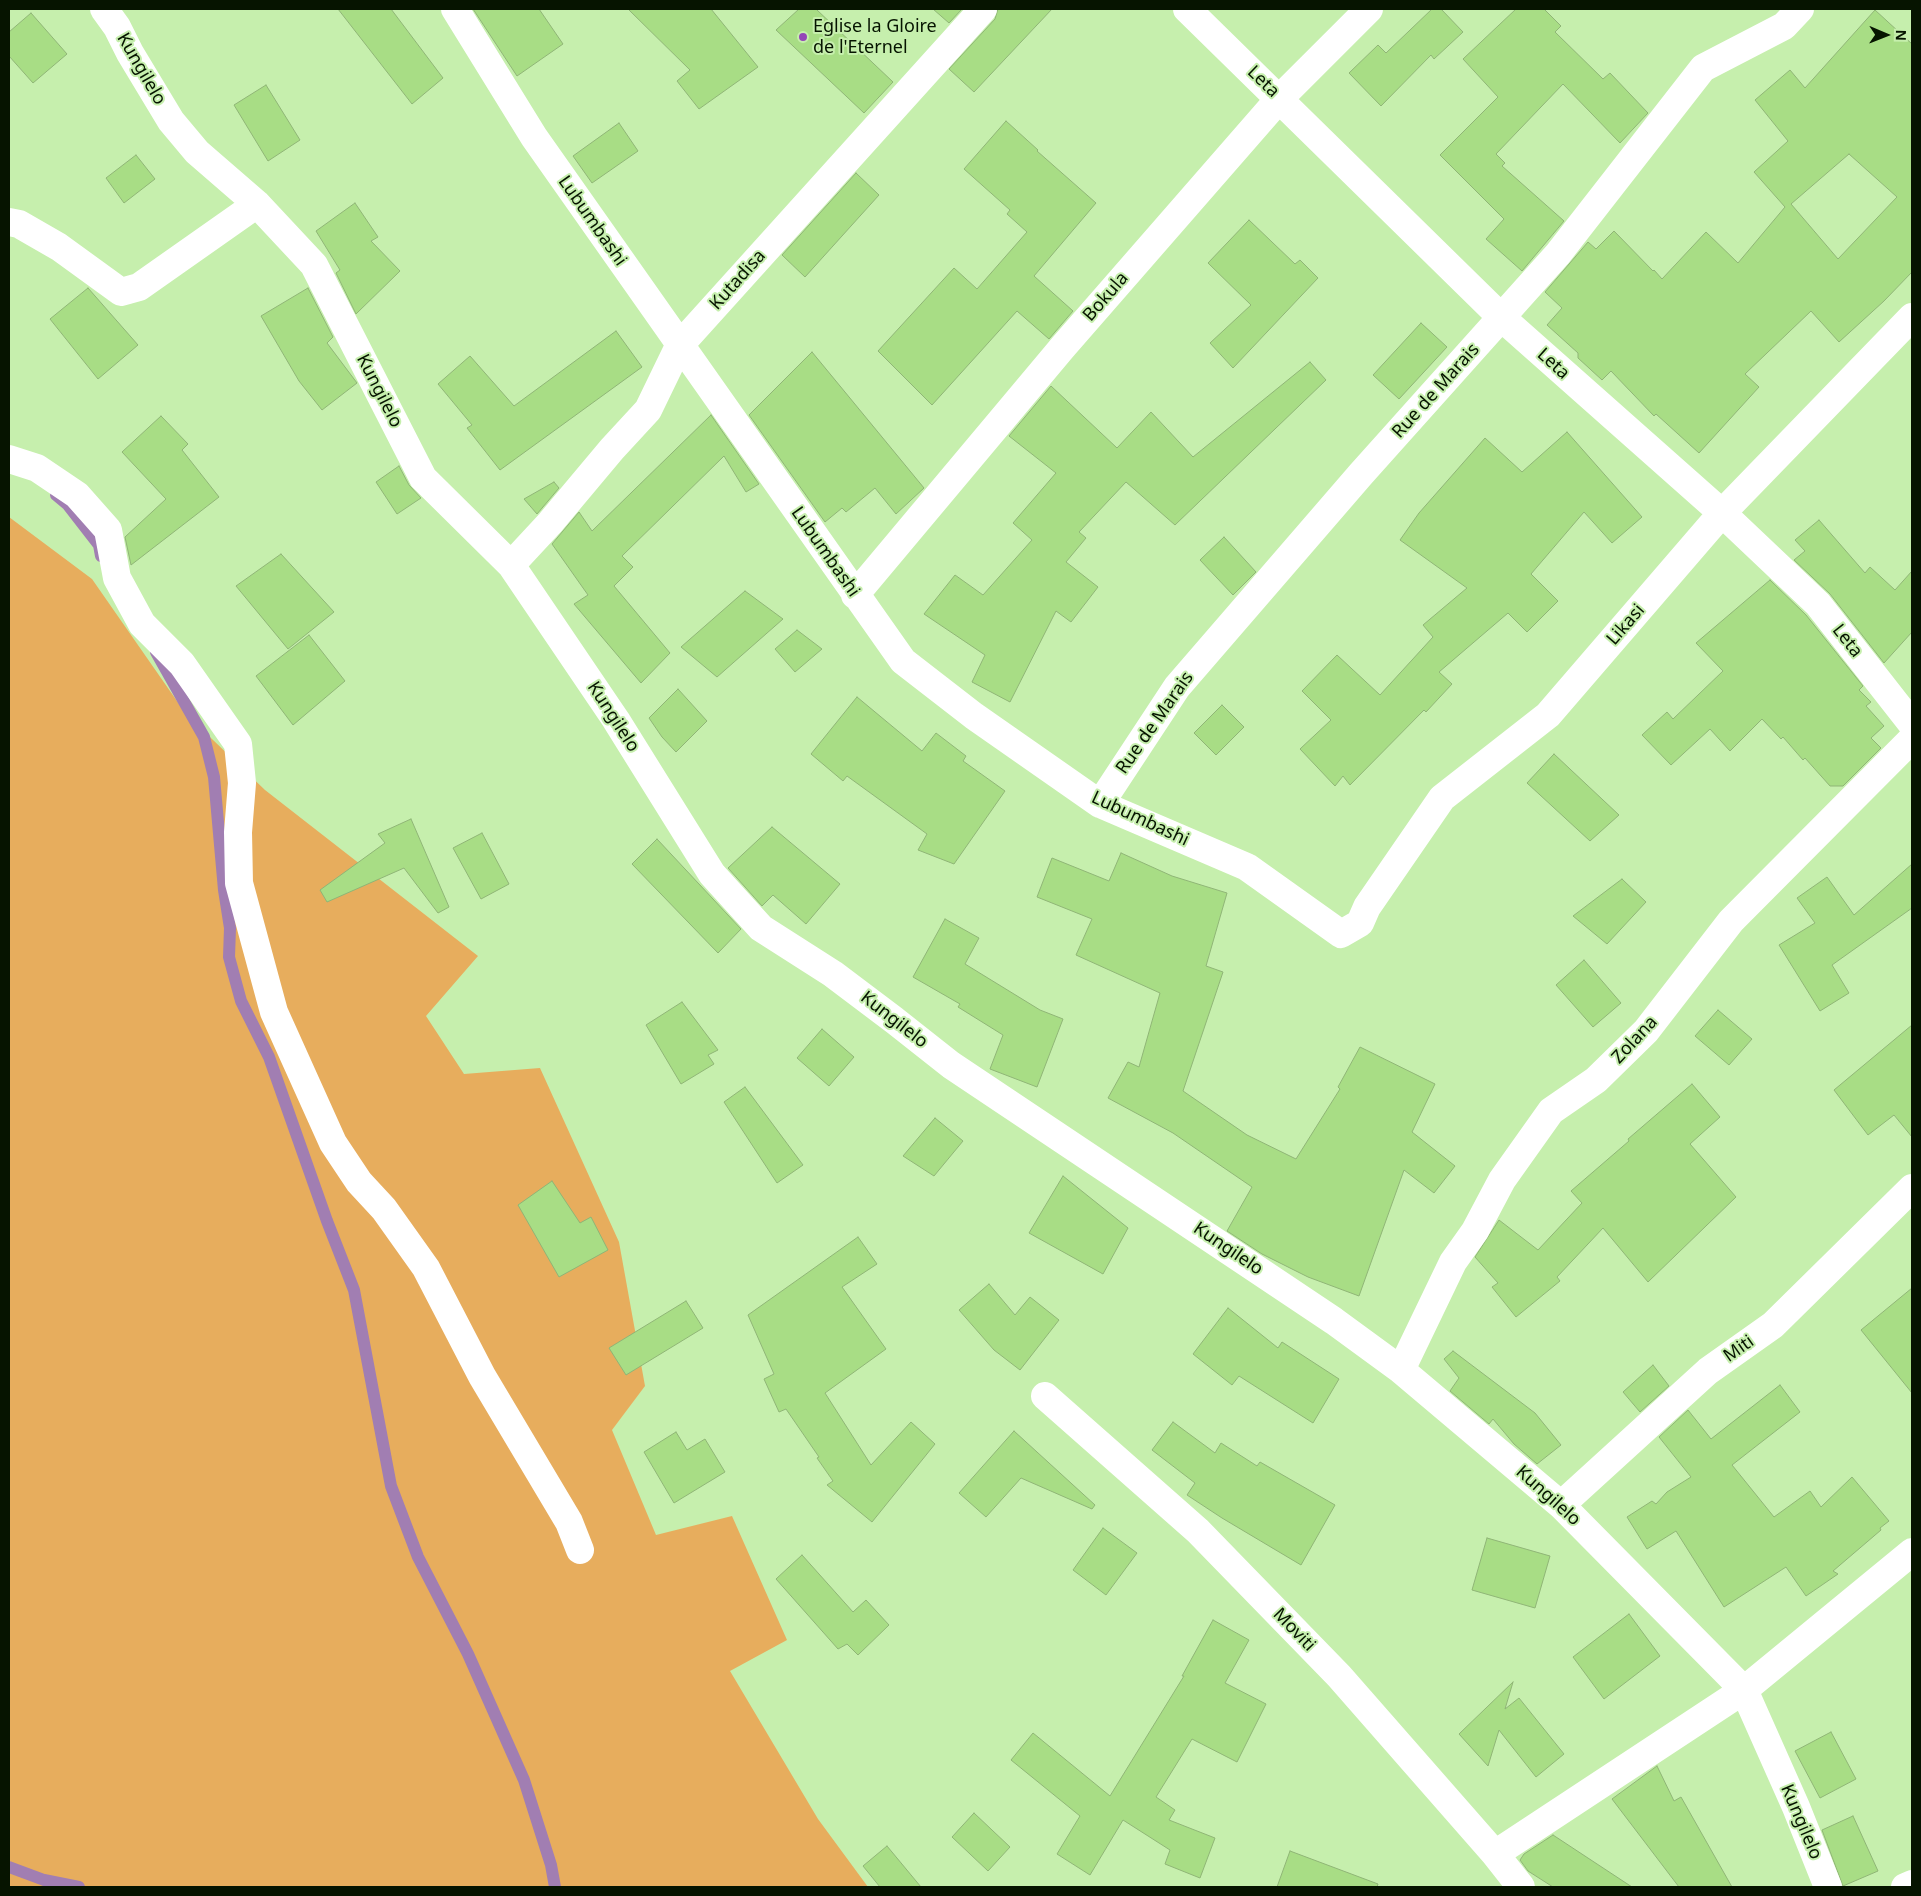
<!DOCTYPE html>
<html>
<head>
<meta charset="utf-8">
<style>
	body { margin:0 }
	#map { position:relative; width:1921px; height:1896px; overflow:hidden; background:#c6efad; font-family:"Noto Sans",sans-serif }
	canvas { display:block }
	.frame { position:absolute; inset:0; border:10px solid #061400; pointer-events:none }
	.north { position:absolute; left:1861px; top:10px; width:50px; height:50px; -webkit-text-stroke:4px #c6efad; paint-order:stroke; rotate:91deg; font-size:14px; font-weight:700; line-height:20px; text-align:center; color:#061400 }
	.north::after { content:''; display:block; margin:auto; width:18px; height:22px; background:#061400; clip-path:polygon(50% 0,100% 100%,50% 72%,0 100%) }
</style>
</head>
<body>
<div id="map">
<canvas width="1921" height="1896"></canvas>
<div class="frame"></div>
<div class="north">N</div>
</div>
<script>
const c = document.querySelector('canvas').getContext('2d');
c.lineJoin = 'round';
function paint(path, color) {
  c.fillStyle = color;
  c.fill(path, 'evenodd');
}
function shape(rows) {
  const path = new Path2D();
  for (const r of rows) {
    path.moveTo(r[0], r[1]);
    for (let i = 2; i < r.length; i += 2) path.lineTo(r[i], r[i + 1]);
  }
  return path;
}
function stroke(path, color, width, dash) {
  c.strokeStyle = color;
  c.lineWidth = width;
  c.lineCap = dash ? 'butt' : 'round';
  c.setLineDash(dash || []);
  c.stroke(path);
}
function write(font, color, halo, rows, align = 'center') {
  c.font = font + ' "Noto Sans",sans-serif';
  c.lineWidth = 4;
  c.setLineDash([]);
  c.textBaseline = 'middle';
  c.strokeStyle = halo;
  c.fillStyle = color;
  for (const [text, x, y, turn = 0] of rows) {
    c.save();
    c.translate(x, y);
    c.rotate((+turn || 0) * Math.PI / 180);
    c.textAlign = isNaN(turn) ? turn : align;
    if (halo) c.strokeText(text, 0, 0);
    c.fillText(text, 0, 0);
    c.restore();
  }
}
paint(shape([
	[9,517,92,579,186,714,265,790,478,956,426,1016,464,1074,540,1068,619,1242,645,1386,612,1430,656,1535,732,1516,787,1640,730,1671,818,1819,868,1887,9,1887]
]), '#e7ad5d');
stroke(shape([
	[56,495,68,505,99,545,101,556],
	[156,652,204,737,214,777,224,890,230,928,229,957,241,1001,269,1057,327,1221,354,1290,391,1486,418,1557,468,1654,524,1780,551,1865,555,1887],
	[9,1867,44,1880,79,1887]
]), '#a17eb2', 12);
const building = shape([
	[338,9,391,9,443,78,412,104,338,9],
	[473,9,539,9,563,44,517,76,473,9],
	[628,9,711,9,758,67,699,109,677,81,690,70,628,9],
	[799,9,816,9,893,82,864,113,776,30,799,9],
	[933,9,962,9,949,23,933,9],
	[998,9,1052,9,974,92,949,69,995,19,998,9],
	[1432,9,1441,9,1463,32,1434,59,1431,55,1381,106,1349,73,1378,45,1386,53,1432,9],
	[1516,9,1544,9,1561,26,1555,32,1603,79,1610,73,1648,113,1620,143,1563,84,1496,154,1505,163,1502,166,1564,221,1522,271,1486,239,1504,219,1440,155,1498,97,1463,59,1516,9],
	[1875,10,1912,44,1912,272,1884,301,1839,342,1811,311,1745,374,1759,387,1699,453,1656,414,1654,416,1611,371,1602,380,1578,358,1578,353,1547,325,1562,308,1545,292,1588,242,1596,249,1614,231,1653,271,1654,270,1662,279,1706,232,1738,263,1785,207,1754,172,1788,141,1755,100,1790,70,1805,88,1875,10],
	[1849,154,1897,197,1838,259,1791,204,1849,154],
	[31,13,67,54,33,83,9,56,9,32,31,13],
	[266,85,300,140,268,161,234,105,266,85],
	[1006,121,1038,150,1037,151,1096,203,1034,276,1073,311,1049,339,1017,311,932,405,878,351,954,268,977,289,1027,232,1007,214,1010,210,964,169,1006,121],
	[619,123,638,151,592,183,573,156,619,123],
	[136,155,155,179,124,203,106,178,136,155],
	[856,173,879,195,805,277,782,255,856,173],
	[355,203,378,237,371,241,400,271,356,314,336,273,340,270,316,231,355,203],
	[1249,220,1295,264,1300,260,1318,278,1233,368,1210,343,1251,305,1208,263,1249,220],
	[88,288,138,345,98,379,50,319,88,288],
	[308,288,333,337,327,343,357,383,322,410,299,381,261,316,308,288],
	[1421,323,1447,347,1399,399,1373,375,1421,323],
	[616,331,642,367,500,470,467,428,472,425,438,384,470,356,514,406,616,331],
	[812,352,924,488,896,514,875,488,846,512,842,508,825,522,749,415,812,352],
	[1310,362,1326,380,1175,525,1126,482,1079,532,1086,538,1066,562,1098,587,1071,622,1056,611,1010,702,972,682,985,655,924,614,955,575,983,595,1032,540,1013,523,1056,473,1009,436,1051,386,1117,448,1151,412,1193,457,1310,362],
	[711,415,759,484,746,492,724,456,622,556,633,567,614,586,670,653,641,683,574,604,588,595,552,544,579,512,592,531,711,415],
	[161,416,188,444,182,450,219,497,131,565,125,537,166,499,122,452,161,416],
	[1567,432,1642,517,1612,543,1584,512,1531,574,1558,601,1527,632,1508,613,1439,672,1452,684,1426,712,1424,710,1350,785,1343,776,1335,786,1300,749,1331,720,1302,691,1337,655,1380,695,1433,637,1423,625,1467,588,1400,540,1419,513,1485,438,1522,472,1567,432],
	[399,466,409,485,421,498,397,514,376,482,399,466],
	[554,482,559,488,537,514,524,499,554,482],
	[1819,520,1865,573,1870,567,1895,590,1912,571,1912,632,1884,663,1830,594,1794,560,1805,551,1795,540,1819,520],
	[1224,537,1256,572,1233,595,1200,560,1224,537],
	[281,554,334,612,288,649,236,586,281,554],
	[1770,580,1806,615,1863,686,1859,690,1871,702,1866,706,1884,726,1871,738,1881,748,1843,786,1830,786,1805,758,1803,760,1783,737,1781,739,1762,719,1730,751,1710,729,1671,765,1642,735,1667,712,1673,719,1723,671,1696,643,1770,580],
	[745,591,783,619,717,677,681,647,745,591],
	[797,630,822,649,795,672,775,649,797,630],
	[309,635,345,681,293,725,256,676,309,635],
	[678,689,707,721,676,752,662,737,649,718,678,689],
	[857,697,922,751,936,733,966,756,963,761,1005,791,954,864,918,850,927,834,847,776,843,781,811,754,857,697],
	[1222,705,1244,727,1216,755,1194,733,1222,705],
	[1554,754,1619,815,1590,841,1527,783,1554,754],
	[411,819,449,907,438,913,404,868,327,902,320,890,385,843,378,834,411,819],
	[772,827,840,884,806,924,773,895,762,906,728,868,772,827],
	[482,833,509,884,481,899,453,848,482,833],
	[657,839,741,929,718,953,632,864,657,839],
	[1121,853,1172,876,1227,893,1206,966,1223,972,1183,1091,1247,1135,1296,1159,1340,1089,1338,1087,1360,1047,1435,1084,1412,1132,1455,1166,1434,1193,1404,1170,1359,1296,1308,1277,1262,1254,1227,1231,1252,1187,1173,1133,1108,1098,1128,1062,1139,1067,1160,993,1076,955,1092,919,1037,897,1052,858,1109,881,1121,853],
	[1912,864,1912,908,1832,965,1849,993,1820,1011,1779,945,1815,923,1797,898,1827,877,1854,915,1912,864],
	[1622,879,1646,902,1607,944,1573,916,1622,879],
	[945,919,979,938,965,964,1040,1010,1063,1019,1037,1087,990,1069,1003,1035,958,1007,960,1004,913,977,945,919],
	[1584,960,1621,1003,1593,1027,1556,985,1584,960],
	[682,1002,718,1050,708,1055,714,1064,681,1084,646,1025,682,1002],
	[1718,1010,1752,1039,1729,1065,1695,1036,1718,1010],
	[1912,1025,1912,1137,1894,1115,1868,1135,1834,1090,1912,1025],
	[822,1029,854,1057,829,1086,797,1058,822,1029],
	[1692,1084,1720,1117,1690,1144,1736,1197,1648,1282,1603,1228,1557,1277,1560,1281,1516,1317,1492,1287,1498,1283,1475,1257,1499,1220,1538,1250,1582,1203,1571,1191,1629,1141,1628,1139,1692,1084],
	[745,1087,803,1165,777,1183,724,1102,745,1087],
	[935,1118,963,1141,934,1176,903,1156,935,1118],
	[1063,1176,1128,1228,1103,1274,1029,1233,1063,1176],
	[552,1181,580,1223,591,1217,608,1250,559,1277,518,1205,552,1181],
	[858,1237,877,1264,842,1287,886,1349,825,1393,871,1465,911,1422,935,1444,872,1522,827,1485,833,1481,817,1458,819,1457,786,1409,779,1412,764,1379,774,1374,748,1315,858,1237],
	[989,1284,1015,1315,1030,1297,1059,1320,1020,1370,994,1350,959,1310,989,1284],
	[1912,1288,1912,1393,1861,1330,1912,1288],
	[686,1301,703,1328,626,1375,609,1348,686,1301],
	[1228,1308,1278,1348,1282,1342,1339,1379,1313,1423,1239,1376,1232,1385,1193,1354,1228,1308],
	[1453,1351,1535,1413,1561,1445,1537,1464,1514,1444,1493,1419,1489,1424,1450,1391,1459,1378,1444,1359,1453,1351],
	[1653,1365,1669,1386,1640,1412,1623,1392,1653,1365],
	[1780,1385,1800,1412,1732,1465,1774,1517,1810,1491,1821,1507,1852,1477,1889,1521,1880,1528,1881,1530,1833,1571,1838,1574,1806,1596,1786,1567,1724,1607,1676,1531,1647,1549,1627,1517,1652,1501,1656,1504,1667,1492,1691,1477,1659,1437,1688,1410,1711,1439,1780,1385],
	[1173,1422,1215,1453,1221,1443,1257,1466,1260,1462,1335,1505,1301,1565,1222,1518,1187,1495,1195,1483,1152,1450,1173,1422],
	[1014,1431,1095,1505,1092,1509,1021,1478,986,1517,959,1493,1014,1431],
	[676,1432,687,1450,705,1439,725,1472,674,1503,644,1452,676,1432],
	[1103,1528,1137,1553,1106,1595,1073,1570,1103,1528],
	[1487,1538,1550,1556,1535,1608,1472,1590,1487,1538],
	[802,1555,853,1612,866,1600,889,1625,858,1655,847,1644,838,1649,776,1579,802,1555],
	[1629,1614,1660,1656,1604,1699,1573,1657,1629,1614],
	[1213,1620,1249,1640,1225,1683,1266,1704,1237,1762,1192,1739,1156,1797,1175,1810,1169,1820,1215,1838,1200,1878,1165,1864,1170,1850,1123,1820,1090,1875,1057,1854,1080,1816,1011,1760,1033,1733,1110,1796,1184,1676,1182,1676,1213,1620],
	[1513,1682,1505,1709,1519,1698,1564,1754,1536,1777,1499,1730,1488,1766,1459,1734,1513,1682],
	[1831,1732,1856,1779,1820,1798,1795,1751,1831,1732],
	[1657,1766,1674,1801,1681,1797,1732,1887,1679,1887,1612,1799,1657,1766],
	[974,1813,1010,1847,988,1871,952,1837,974,1813],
	[1853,1816,1878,1871,1843,1886,1822,1830,1853,1816],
	[1553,1835,1632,1887,1553,1887,1528,1871,1520,1860,1524,1854,1553,1835],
	[887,1846,921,1887,880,1887,863,1866,887,1846],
	[1290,1851,1378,1884,1377,1887,1277,1887,1290,1851]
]);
paint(building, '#a8dd85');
stroke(building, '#8fb576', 1);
stroke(shape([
	[104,9,117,27,130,53,171,121,197,152,257,204,314,265,423,478,511,565,616,720,712,874,761,928,833,974,894,1020,951,1065,1334,1321,1401,1370,1561,1505,1744,1690,1796,1807,1828,1887],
	[455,9,534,137,903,661,974,716,1100,804,1247,867,1341,934,1360,923,1367,907,1442,798,1548,715,1722,513,1912,317],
	[1187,9,1502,318,1722,513,1818,604,1912,724],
	[9,222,19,224,59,247,121,292,139,287,257,204],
	[9,459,37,468,77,495,108,530,117,578,142,624,182,664,238,744,242,783,238,832,239,883,274,1012,333,1143,359,1182,384,1209,426,1268,482,1376,569,1522,580,1550],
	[511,565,550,523,612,449,648,410,679,346,983,9],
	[855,595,1062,348,1280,98,1369,9],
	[1100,804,1177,687,1361,474,1558,254,1703,68,1784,26,1800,9],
	[1401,1370,1453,1262,1475,1231,1502,1180,1551,1111,1596,1080,1646,1031,1731,921,1912,739],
	[1045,1396,1198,1531,1339,1676,1495,1854,1521,1887],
	[1561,1505,1708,1371,1773,1325,1912,1188],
	[1495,1854,1744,1690,1912,1552],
	[1905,1887,1912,1884]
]), '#fff', 28);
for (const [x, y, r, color] of [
	[803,37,5,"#9446b7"]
]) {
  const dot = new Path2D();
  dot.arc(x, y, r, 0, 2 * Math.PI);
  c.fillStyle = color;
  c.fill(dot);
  stroke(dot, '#c6efad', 2);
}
write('18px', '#061400', '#c6efad', [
	["Eglise la Gloire",813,27],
	["de l'Eternel",813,48]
], 'left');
write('18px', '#061400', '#c6efad', [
	["Kungilelo",141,69,60],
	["Leta",1263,82,44],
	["Lubumbashi",592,221,55],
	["Kutadisa",738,280,-48],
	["Bokula",1106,297,-49],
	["Leta",1553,364,42],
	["Kungilelo",379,391,63],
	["Rue de Marais",1436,391,-48],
	["Lubumbashi",825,552,55],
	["Likasi",1626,625,-49],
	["Leta",1847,641,52],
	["Kungilelo",613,717,57],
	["Rue de Marais",1155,723,-55],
	["Lubumbashi",1140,819,25],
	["Kungilelo",894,1020,38],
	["Zolana",1635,1040,-47],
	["Kungilelo",1228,1249,34],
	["Miti",1739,1349,-35],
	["Kungilelo",1548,1496,42],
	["Moviti",1294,1630,46],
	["Kungilelo",1801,1822,67]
]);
</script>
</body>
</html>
